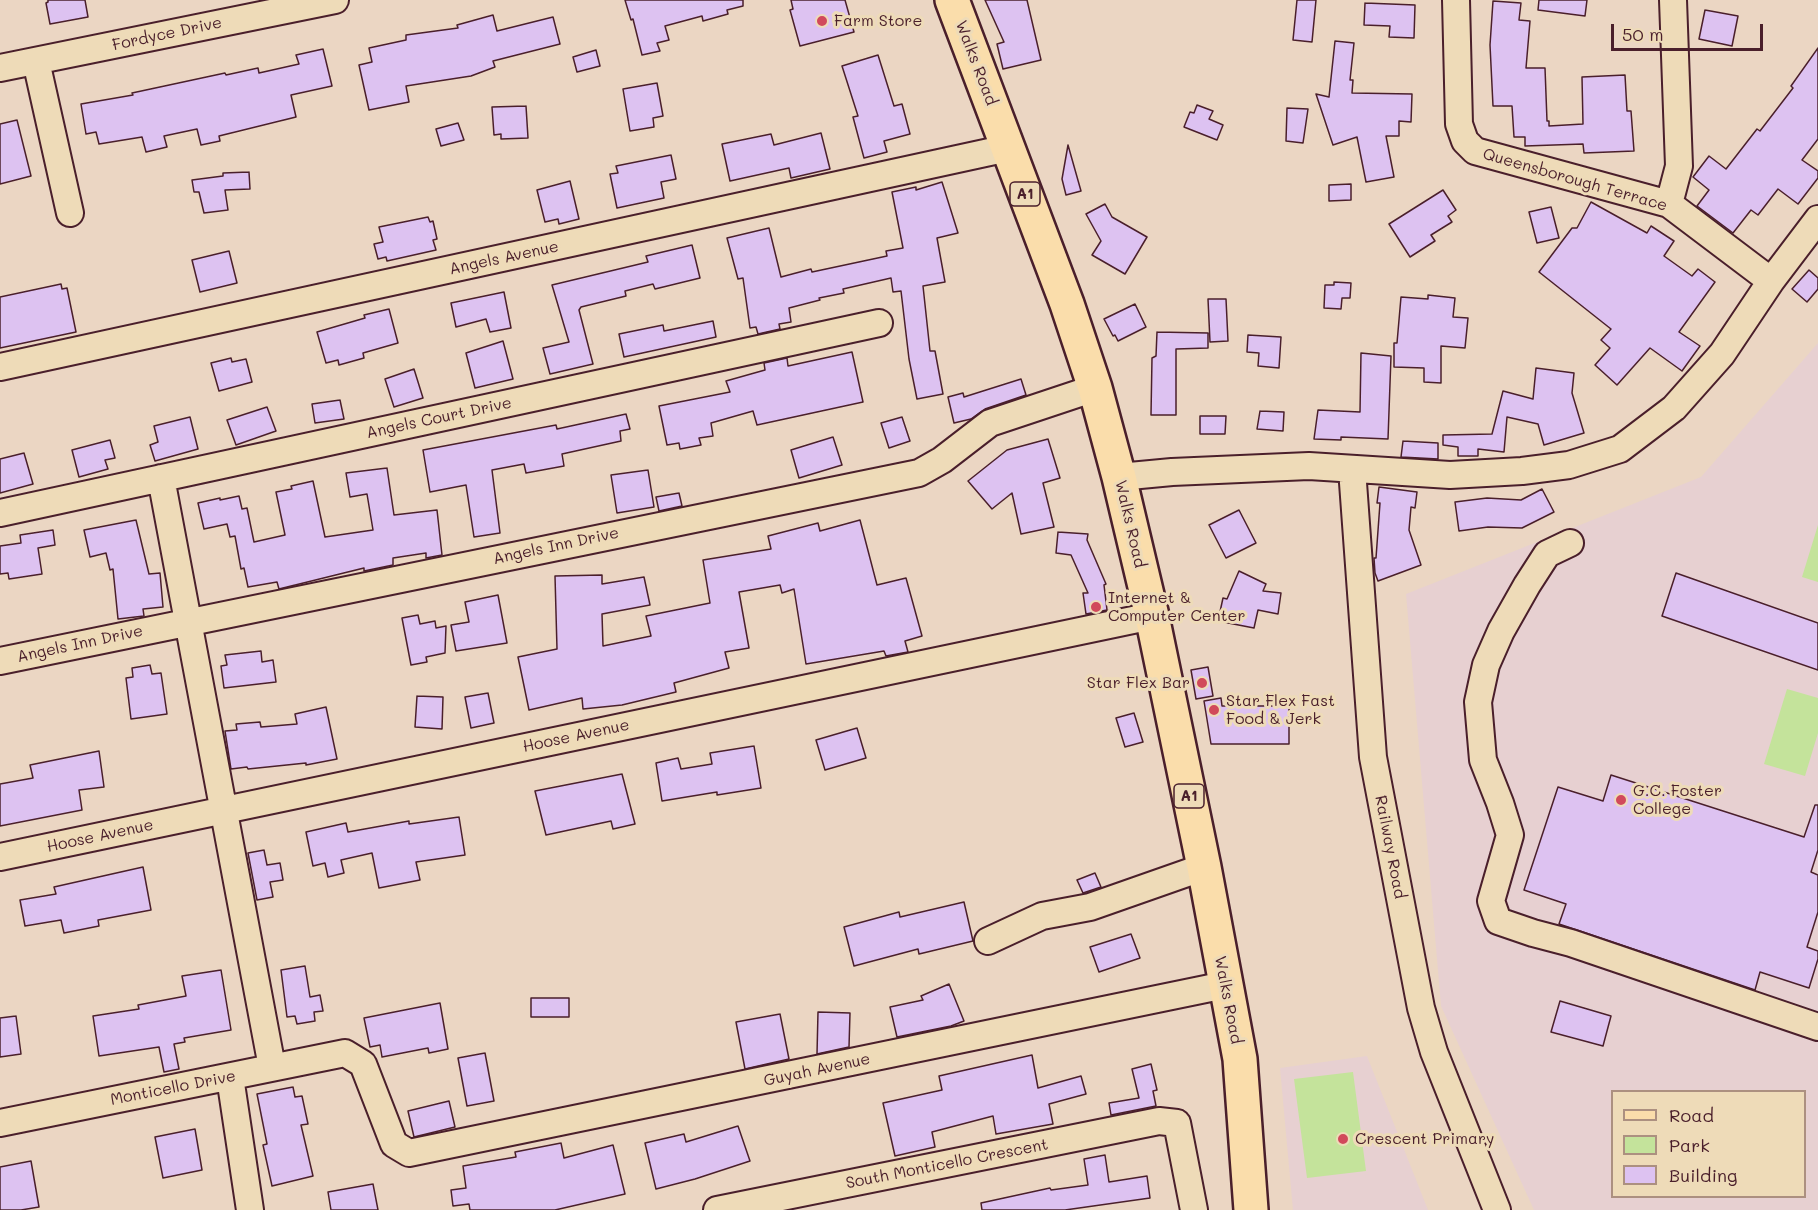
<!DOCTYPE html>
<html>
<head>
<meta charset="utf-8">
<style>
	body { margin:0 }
	#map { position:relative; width:1818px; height:1210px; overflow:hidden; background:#ebd6c3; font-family:Mali,sans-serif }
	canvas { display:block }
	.legend { position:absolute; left:1611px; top:1090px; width:195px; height:108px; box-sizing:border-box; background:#eedbb8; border:2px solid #ac9080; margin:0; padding:8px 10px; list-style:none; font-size:18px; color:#4a1f2b }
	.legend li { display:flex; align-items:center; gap:12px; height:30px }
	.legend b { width:30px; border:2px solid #ac9080 }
	.scale { position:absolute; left:1611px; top:24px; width:152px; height:27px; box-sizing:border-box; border:3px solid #4a1f2b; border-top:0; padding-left:8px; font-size:18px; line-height:21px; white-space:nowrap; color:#4a1f2b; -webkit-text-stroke:4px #eedbb8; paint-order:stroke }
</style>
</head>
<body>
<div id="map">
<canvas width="1818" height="1210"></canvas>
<ul class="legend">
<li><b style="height:8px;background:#faddab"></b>Road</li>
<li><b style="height:16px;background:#c4e39b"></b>Park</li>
<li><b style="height:16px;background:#ddc2f1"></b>Building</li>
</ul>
<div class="scale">50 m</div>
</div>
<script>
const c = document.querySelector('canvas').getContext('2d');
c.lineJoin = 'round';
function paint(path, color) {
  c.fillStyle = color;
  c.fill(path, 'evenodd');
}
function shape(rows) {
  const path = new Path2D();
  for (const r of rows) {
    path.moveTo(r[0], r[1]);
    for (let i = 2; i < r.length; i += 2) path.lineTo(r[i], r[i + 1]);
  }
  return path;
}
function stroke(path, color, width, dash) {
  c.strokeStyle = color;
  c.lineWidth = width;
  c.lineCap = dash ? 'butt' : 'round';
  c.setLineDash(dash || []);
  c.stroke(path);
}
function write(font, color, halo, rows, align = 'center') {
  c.font = font + ' Mali,sans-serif';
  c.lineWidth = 6;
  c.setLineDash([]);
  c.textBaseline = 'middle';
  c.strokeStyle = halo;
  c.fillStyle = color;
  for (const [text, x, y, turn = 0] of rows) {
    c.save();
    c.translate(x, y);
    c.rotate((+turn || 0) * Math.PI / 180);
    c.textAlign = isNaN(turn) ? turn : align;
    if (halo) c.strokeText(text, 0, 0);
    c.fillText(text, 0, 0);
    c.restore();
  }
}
paint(shape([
	[1818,343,1818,1210,1534,1210,1441,1006,1406,594,1701,477],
	[1612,1092,1804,1092,1804,1196,1612,1196],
	[1367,1056,1428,1210,1293,1210,1280,1068]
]), '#e7d0d1');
paint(shape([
	[1818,525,1818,582,1802,577],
	[1787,689,1818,698,1818,733,1805,776,1764,764],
	[1353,1072,1366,1171,1307,1178,1294,1079]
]), '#c4e39b');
const building = shape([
	[48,0,85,0,88,17,50,24,46,3,48,2,48,0],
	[625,0,743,0,743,6,727,10,728,14,703,21,702,16,665,26,669,40,657,43,660,51,642,55,633,19,631,20,625,0],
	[791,0,845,0,854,32,800,46,790,10,793,9,791,0],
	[985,0,1027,0,1041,60,1003,69,997,44,1004,42,985,0],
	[1297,0,1316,0,1312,42,1293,40,1297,0],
	[1539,0,1587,0,1585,16,1538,10,1539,0],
	[1493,1,1521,3,1519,20,1530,21,1526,68,1545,68,1547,121,1549,121,1549,126,1583,124,1582,77,1625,75,1627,111,1631,111,1634,151,1584,153,1583,144,1525,146,1525,137,1514,137,1512,106,1493,106,1490,45,1493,1],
	[1365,3,1415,5,1414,38,1389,37,1390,26,1364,25,1365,3],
	[1705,10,1738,16,1732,46,1699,39,1705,10],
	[493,15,497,31,553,17,560,44,493,61,495,67,471,76,406,86,409,102,369,110,359,65,372,62,369,48,406,40,406,35,458,28,457,25,493,15],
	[1335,41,1354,43,1350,80,1353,80,1352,93,1412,94,1411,122,1399,121,1399,136,1386,136,1394,177,1366,182,1357,137,1333,145,1316,94,1329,97,1335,41],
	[1818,48,1818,139,1802,160,1818,171,1818,178,1798,204,1778,189,1758,215,1751,210,1733,233,1697,206,1709,190,1693,177,1709,156,1726,169,1757,129,1760,131,1793,88,1791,86,1818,48],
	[323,49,332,86,291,95,296,117,219,136,220,141,201,145,197,129,164,136,167,147,146,152,142,137,99,144,96,132,86,134,81,104,133,95,132,93,225,73,226,75,258,68,259,73,299,64,296,55,323,49],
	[596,50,600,66,577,72,573,57,596,50],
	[878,55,894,106,902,104,910,134,884,141,887,152,864,158,853,117,858,116,842,66,878,55],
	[657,83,663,116,653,118,654,127,630,131,623,89,657,83],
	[1197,105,1213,111,1209,119,1223,125,1217,140,1184,127,1190,112,1194,113,1197,105],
	[526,106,528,138,501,139,501,134,494,135,492,107,526,106],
	[1287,108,1308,109,1303,143,1286,141,1287,108],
	[17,120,31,176,0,184,0,124,17,120],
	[458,123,464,140,441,146,436,129,458,123],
	[821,133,830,169,791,178,789,168,730,181,722,144,771,134,774,145,821,133],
	[1068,145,1081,191,1066,195,1062,179,1068,145],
	[671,155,676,179,661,182,664,198,617,208,610,174,618,173,616,166,671,155],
	[249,172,250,189,225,190,228,210,204,213,199,192,194,192,192,180,223,176,223,173,249,172],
	[570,181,579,219,559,224,558,219,545,222,537,190,570,181],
	[942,182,958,233,937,238,945,282,923,286,930,351,935,351,943,394,917,399,909,359,901,291,893,292,891,278,843,289,844,293,819,298,820,300,789,308,791,322,779,324,780,329,758,334,756,327,750,328,743,278,738,279,727,238,769,228,781,277,811,269,812,272,887,256,886,251,903,248,892,192,916,187,916,190,942,182],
	[1351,184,1351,200,1329,201,1329,185,1351,184],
	[1443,190,1456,210,1448,216,1452,222,1431,235,1435,241,1410,257,1389,224,1443,190],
	[1591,202,1647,233,1651,226,1674,241,1664,256,1692,276,1698,269,1715,282,1679,332,1700,346,1682,371,1650,348,1617,385,1595,365,1610,348,1601,340,1611,329,1539,272,1572,228,1577,228,1591,202],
	[1105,204,1112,217,1147,237,1125,274,1092,255,1101,241,1086,214,1105,204],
	[1551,207,1559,238,1537,243,1529,212,1551,207],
	[428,217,430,222,433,221,437,239,433,240,436,250,387,261,386,257,378,259,374,244,383,242,379,227,428,217],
	[692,245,700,278,655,289,653,284,625,291,626,296,581,307,579,310,593,364,550,374,543,348,569,342,552,285,648,262,646,256,692,245],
	[229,251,237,283,200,292,192,260,229,251],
	[1809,270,1818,278,1818,289,1807,302,1792,289,1809,270],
	[1334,282,1351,283,1350,298,1342,298,1341,309,1324,308,1325,285,1334,285,1334,282],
	[61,284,62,289,67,288,76,332,0,348,0,297,61,284],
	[504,292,511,328,490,332,486,319,456,327,451,303,504,292],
	[1428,295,1455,298,1453,317,1468,318,1465,348,1441,346,1441,383,1424,382,1424,368,1394,367,1394,343,1397,343,1401,297,1428,299,1428,295],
	[1208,299,1226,299,1228,341,1210,342,1208,299],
	[1135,304,1146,327,1118,341,1115,335,1113,336,1104,319,1135,304],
	[389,309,398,343,363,353,364,358,339,365,338,360,326,363,317,332,365,318,364,315,389,309],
	[713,321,716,337,624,357,619,334,663,325,664,331,713,321],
	[1157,332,1208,333,1208,348,1176,349,1176,415,1151,415,1152,358,1156,356,1157,332],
	[1248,335,1281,337,1279,368,1258,366,1259,353,1247,352,1248,335],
	[503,341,513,379,475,388,466,353,503,341],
	[852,352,863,402,757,425,753,411,711,423,713,436,699,438,701,445,680,449,679,443,667,445,659,406,730,392,726,381,765,370,764,363,787,358,788,366,852,352],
	[1361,353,1391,356,1388,439,1341,437,1341,440,1314,439,1318,410,1360,412,1361,353],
	[231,358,232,362,246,359,252,382,219,391,211,363,231,358],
	[1536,368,1574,373,1572,393,1584,433,1544,445,1538,424,1507,417,1504,452,1478,449,1478,456,1458,456,1458,447,1443,445,1443,435,1492,434,1503,391,1533,399,1536,368],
	[414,369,423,398,394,407,385,379,414,369],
	[1021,379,1026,395,985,409,971,419,954,423,948,397,963,393,964,397,1021,379],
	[340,400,344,419,315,423,312,404,340,400],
	[267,407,276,431,236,445,227,420,267,407],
	[1260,411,1284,412,1283,431,1257,429,1260,411],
	[626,414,630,429,620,431,621,441,562,454,564,466,526,473,524,464,492,470,500,533,474,537,466,485,430,492,423,450,556,425,557,429,626,414],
	[1200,416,1226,416,1225,434,1200,434,1200,416],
	[190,417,198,449,155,461,150,445,158,442,154,426,190,417],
	[902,417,910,441,889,448,881,423,902,417],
	[833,437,842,465,799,478,791,450,833,437],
	[1048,439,1060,478,1043,483,1054,527,1021,534,1012,493,992,509,968,481,1007,450,1048,439],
	[110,440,115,458,105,460,108,469,79,477,72,450,110,440],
	[1403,441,1438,443,1438,459,1401,457,1403,441],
	[24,453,33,484,0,493,0,459,24,453],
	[387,468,394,515,437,510,442,555,426,558,426,553,393,558,393,565,364,571,364,568,279,589,277,582,248,587,244,568,241,569,235,536,230,537,227,524,204,529,198,503,220,498,220,500,239,496,242,509,247,508,254,542,285,535,276,492,292,489,291,486,313,481,325,537,373,530,367,494,350,497,346,473,387,468],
	[648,470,654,507,617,513,611,475,648,470],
	[1379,487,1417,492,1415,508,1411,507,1409,530,1421,565,1378,581,1375,573,1374,558,1376,558,1380,503,1377,503,1379,487],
	[1542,489,1554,512,1522,528,1488,527,1459,531,1455,502,1487,498,1521,500,1542,489],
	[679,493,682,506,659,511,656,497,679,493],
	[1239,510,1256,543,1226,558,1209,525,1239,510],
	[136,520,149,574,160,573,163,607,143,609,144,616,118,619,113,569,110,570,106,553,90,557,84,530,136,520],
	[860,520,877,585,906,578,922,636,905,641,908,652,886,656,884,651,806,664,794,589,782,593,780,585,739,592,749,648,725,652,729,668,674,683,676,692,622,705,583,709,582,698,529,710,518,657,557,649,555,576,602,575,602,584,644,577,650,605,602,614,603,646,651,636,646,616,710,603,703,560,771,549,768,536,818,523,820,531,860,520],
	[53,530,55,545,38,548,42,574,9,579,8,573,0,574,0,546,21,543,20,535,53,530],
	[1058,532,1088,534,1087,540,1106,584,1104,585,1107,610,1086,614,1083,593,1088,593,1071,555,1056,553,1058,532],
	[1239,571,1266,584,1263,591,1281,593,1278,614,1258,610,1254,628,1218,621,1223,598,1227,599,1239,571],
	[1676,573,1818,623,1818,670,1662,616,1676,573],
	[498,595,507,643,456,651,451,625,469,622,465,602,498,595],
	[418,615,420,624,435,621,436,628,446,626,445,653,426,657,427,662,411,665,402,618,418,615],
	[261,651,262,662,273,660,276,682,224,688,221,666,227,665,225,655,261,651],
	[150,665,152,674,161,673,167,714,131,719,126,678,133,677,132,668,150,665],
	[1208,667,1213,696,1196,699,1191,670,1208,667],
	[488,693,494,723,471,728,465,697,488,693],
	[417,696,443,697,442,729,415,727,417,696],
	[1221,698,1222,706,1289,706,1289,744,1211,744,1204,701,1221,698],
	[326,707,337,759,306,765,306,763,248,769,247,767,231,769,225,731,237,730,236,724,260,722,261,727,297,724,295,714,326,707],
	[1134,713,1143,742,1125,747,1116,718,1134,713],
	[857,728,866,758,825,770,816,740,857,728],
	[754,746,761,788,717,795,717,792,662,801,656,763,678,758,681,769,712,764,710,753,754,746],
	[99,751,104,787,79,790,82,810,0,826,0,784,33,778,30,765,99,751],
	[622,774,635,824,613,829,611,821,546,835,535,791,622,774],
	[1611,775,1804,837,1815,805,1818,805,1818,850,1811,872,1818,875,1818,912,1807,947,1818,951,1818,959,1809,988,1760,972,1755,990,1559,924,1566,904,1524,890,1558,787,1603,801,1611,775],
	[459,817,465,855,416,862,420,880,379,888,372,853,341,860,344,873,328,877,325,863,313,866,306,832,346,823,348,832,409,821,409,824,459,817],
	[264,850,267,865,280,863,283,880,270,882,273,897,257,900,248,853,264,850],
	[143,867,151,910,98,920,99,926,64,933,61,920,25,926,20,900,56,894,54,887,143,867],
	[1095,873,1101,887,1083,893,1077,880,1095,873],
	[964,902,973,941,919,954,918,949,854,966,844,927,899,912,900,917,964,902],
	[1131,934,1140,958,1099,972,1090,947,1131,934],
	[305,966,310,997,320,995,323,1011,314,1012,315,1021,297,1024,295,1016,287,1017,281,970,305,966],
	[221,970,231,1030,184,1038,185,1042,174,1044,179,1069,164,1072,159,1047,99,1056,93,1016,139,1009,138,1005,186,996,182,976,221,970],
	[949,984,964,1021,951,1026,897,1037,890,1007,923,1000,921,996,949,984],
	[531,998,569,998,569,1017,531,1017,531,998],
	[1560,1001,1611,1016,1603,1046,1551,1032,1560,1001],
	[440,1003,448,1049,429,1053,428,1048,382,1057,380,1045,370,1047,364,1018,440,1003],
	[818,1012,850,1013,849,1047,817,1054,818,1012],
	[780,1014,789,1059,745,1069,736,1022,780,1014],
	[16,1016,21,1054,0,1057,0,1018,16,1016],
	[485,1053,494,1101,467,1106,458,1058,485,1053],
	[1032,1055,1038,1088,1081,1076,1086,1094,1049,1104,1053,1124,996,1134,993,1116,932,1132,935,1147,895,1156,883,1103,942,1090,939,1076,1032,1055],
	[1151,1064,1157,1090,1153,1091,1156,1106,1111,1115,1109,1103,1139,1098,1132,1069,1151,1064],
	[293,1087,295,1097,302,1096,308,1124,301,1125,313,1176,272,1186,263,1145,267,1144,257,1094,293,1087],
	[449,1101,455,1127,414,1137,408,1111,449,1101],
	[738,1126,750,1161,695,1179,656,1189,645,1143,684,1134,686,1142,738,1126],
	[195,1129,202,1170,163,1178,155,1137,195,1129],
	[561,1143,564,1158,613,1145,625,1194,555,1210,470,1210,469,1204,453,1206,451,1190,466,1188,463,1166,516,1157,515,1152,561,1143],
	[1105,1155,1109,1182,1147,1176,1150,1198,1065,1210,982,1210,981,1203,1050,1188,1051,1190,1088,1185,1084,1159,1105,1155],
	[31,1161,39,1207,21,1210,0,1210,0,1167,31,1161],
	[373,1184,378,1210,331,1210,328,1192,373,1184]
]);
paint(building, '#ddc2f1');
stroke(building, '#4a1f2b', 1.5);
const minor = shape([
	[1456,0,1459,124,1465,141,1475,151,1669,204,1771,281],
	[36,61,70,213],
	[0,68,335,0],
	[1669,204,1679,166,1673,0],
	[0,367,1008,148],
	[1352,469,1373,757,1421,1008,1434,1052,1497,1210],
	[1119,477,1172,472,1309,466,1450,475,1522,471,1569,465,1620,449,1674,408,1722,354,1771,281,1818,219],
	[161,478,272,1067],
	[0,513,879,323],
	[1570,543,1547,554,1527,585,1501,631,1486,665,1478,702,1483,760,1500,803,1510,835,1491,901,1498,921,1533,933,1571,943,1818,1027],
	[0,661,919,473,942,460,990,423,1095,388],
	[0,857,1152,616],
	[988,941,1042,916,1090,907,1204,867],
	[230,1077,250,1210],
	[0,1123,345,1053,363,1064,394,1144,409,1153,1225,985],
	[717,1210,1159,1121,1177,1123,1194,1210]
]);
const major = shape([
	[952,0,1067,304,1095,388,1119,477,1152,616,1204,867,1240,1059,1251,1210]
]);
stroke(minor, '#4a1f2b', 30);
stroke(major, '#4a1f2b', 38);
stroke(minor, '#eedbb8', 26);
stroke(major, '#faddab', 33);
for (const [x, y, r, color] of [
	[822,21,6,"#d1495b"],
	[1096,607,6,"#d1495b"],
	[1202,683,6,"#d1495b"],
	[1214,710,6,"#d1495b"],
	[1621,800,6,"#d1495b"],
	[1343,1139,6,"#d1495b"]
]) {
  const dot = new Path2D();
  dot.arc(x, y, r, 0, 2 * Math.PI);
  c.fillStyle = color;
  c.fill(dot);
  stroke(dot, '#eedbb8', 2);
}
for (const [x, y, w] of [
	[1025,194,30],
	[1189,796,30]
]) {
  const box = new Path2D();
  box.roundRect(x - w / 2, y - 12, w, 24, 4.5);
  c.fillStyle = '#eedbb8';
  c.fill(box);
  stroke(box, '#4a1f2b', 1.5);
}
write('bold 15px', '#4a1f2b', null, [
	["A1",1025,194],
	["A1",1189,796]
]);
write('16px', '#4a1f2b', '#eedbb8', [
	["Farm Store",834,21],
	["Internet &",1108,598],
	["Computer Center",1108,616],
	["Star Flex Bar",1190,683,"right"],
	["Star Flex Fast",1226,701],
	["Food & Jerk",1226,719],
	["G.C. Foster",1633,791],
	["College",1633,809],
	["Crescent Primary",1355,1139]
], 'left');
write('16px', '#4a1f2b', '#eedbb8', [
	["Fordyce Drive",167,34,-12],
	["Walks Road",976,63,69],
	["Queensborough Terrace",1575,180,16],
	["Angels Avenue",504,258,-12],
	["Angels Court Drive",439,418,-12],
	["Walks Road",1130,524,77],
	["Angels Inn Drive",556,546,-12],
	["Angels Inn Drive",80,644,-12],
	["Hoose Avenue",576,736,-12],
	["Hoose Avenue",100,836,-12],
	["Railway Road",1390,847,79],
	["Walks Road",1228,1000,79],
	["Guyah Avenue",817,1070,-12],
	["Monticello Drive",173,1088,-11],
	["South Monticello Crescent",947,1164,-11]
]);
</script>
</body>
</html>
